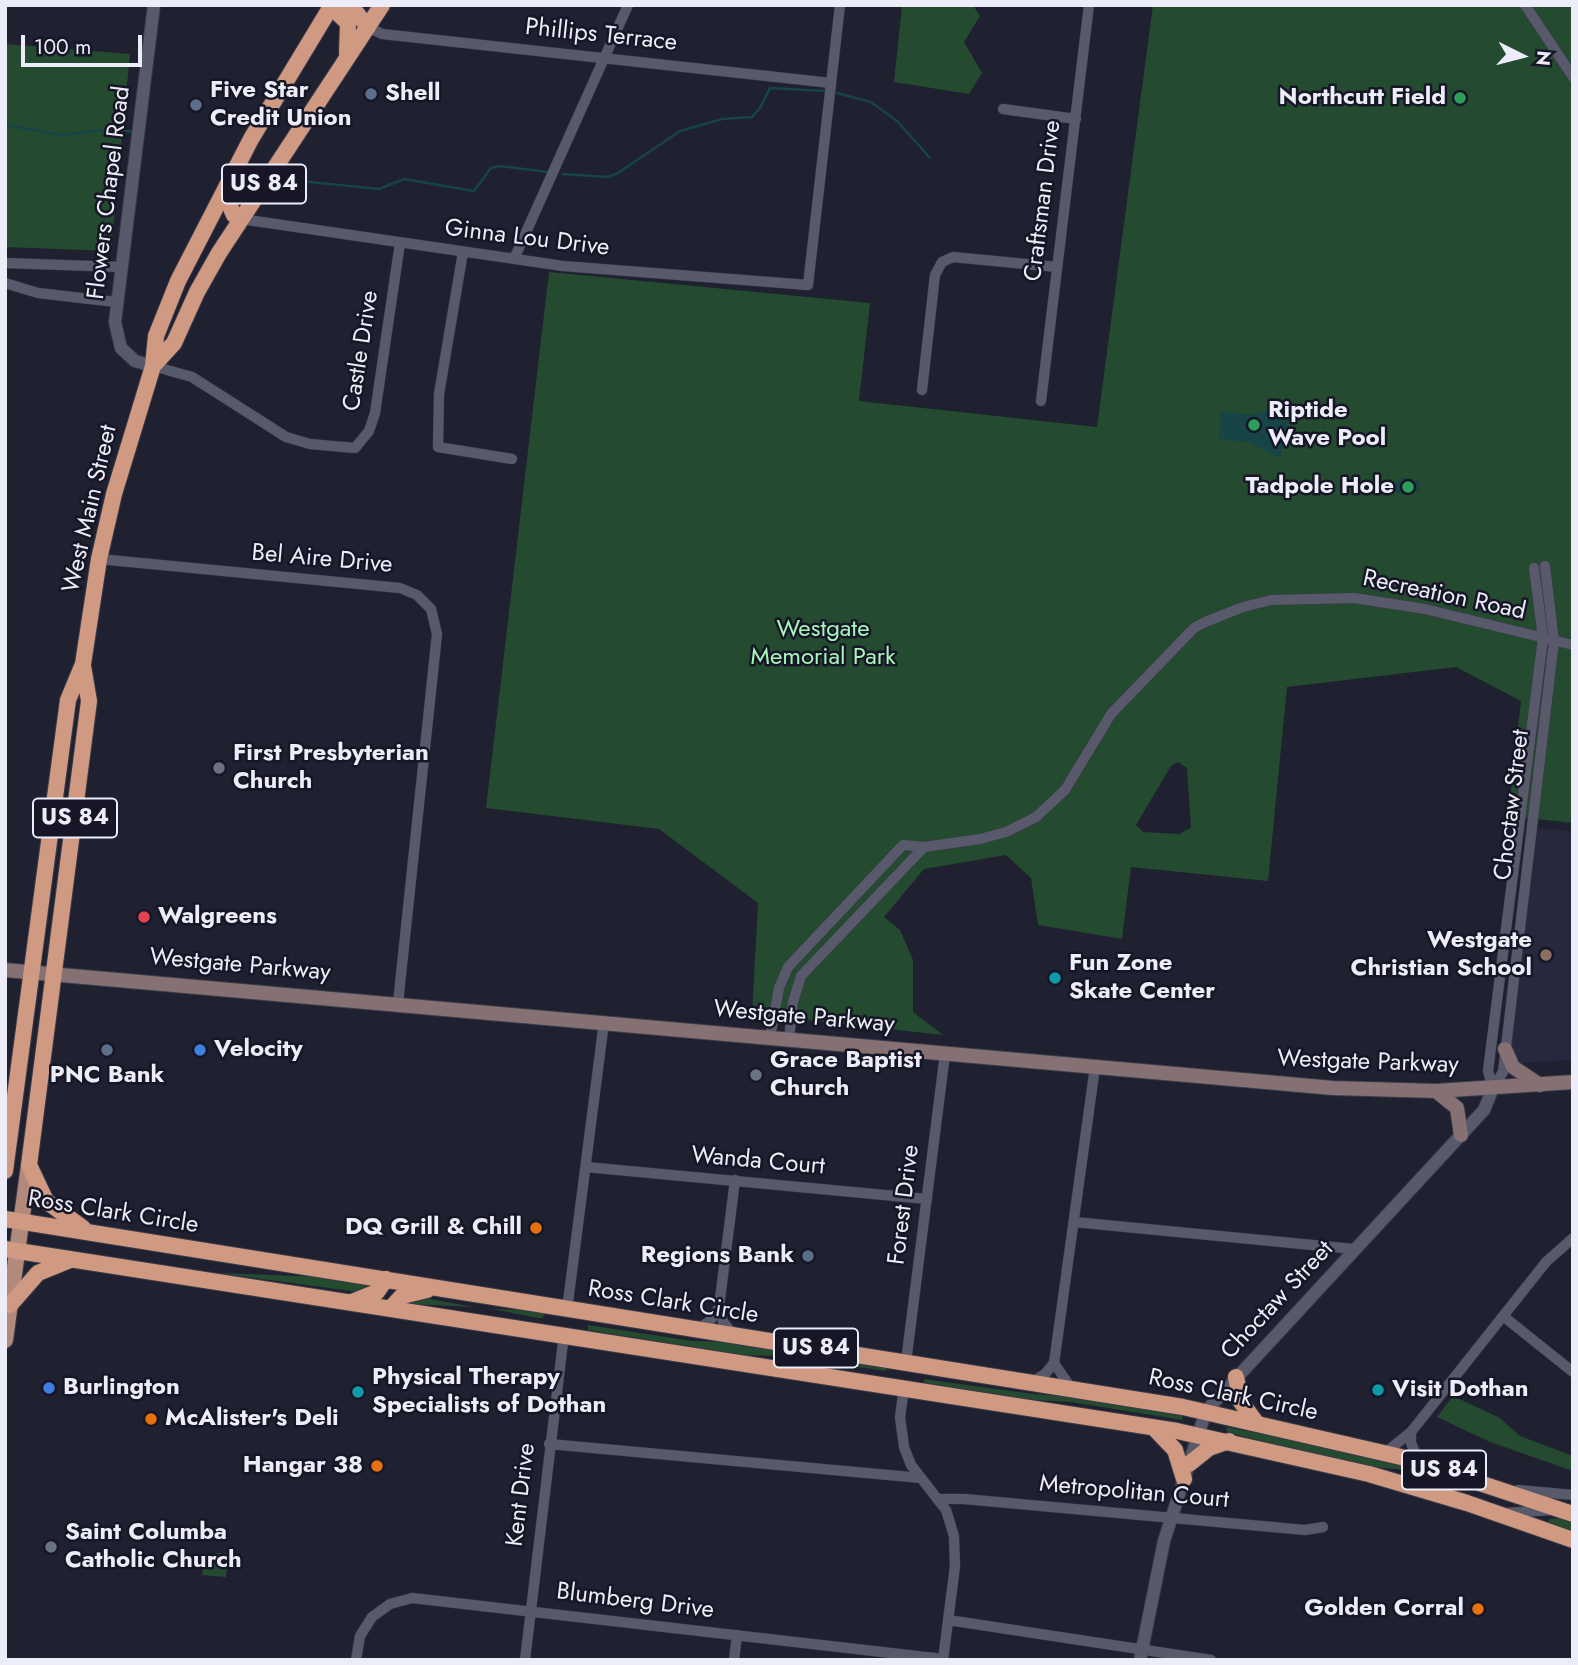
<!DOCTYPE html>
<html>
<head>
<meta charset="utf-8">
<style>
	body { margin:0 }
	#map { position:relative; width:1578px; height:1665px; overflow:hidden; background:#1f2030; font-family:Jost,sans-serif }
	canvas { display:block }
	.frame { position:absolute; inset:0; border:7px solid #ecedf8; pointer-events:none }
	.north { position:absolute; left:1487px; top:21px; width:70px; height:70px; -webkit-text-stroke:5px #161626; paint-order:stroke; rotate:96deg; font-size:19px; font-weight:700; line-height:28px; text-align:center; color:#ecedf8 }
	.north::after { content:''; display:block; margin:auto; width:24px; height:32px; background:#ecedf8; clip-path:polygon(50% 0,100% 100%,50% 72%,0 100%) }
	.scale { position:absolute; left:21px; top:35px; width:121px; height:32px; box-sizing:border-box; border:4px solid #ecedf8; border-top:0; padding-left:9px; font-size:21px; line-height:24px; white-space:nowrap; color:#ecedf8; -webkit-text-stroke:5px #161626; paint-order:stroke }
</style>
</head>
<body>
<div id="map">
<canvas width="1578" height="1665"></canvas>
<div class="frame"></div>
<div class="north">N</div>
<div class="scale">100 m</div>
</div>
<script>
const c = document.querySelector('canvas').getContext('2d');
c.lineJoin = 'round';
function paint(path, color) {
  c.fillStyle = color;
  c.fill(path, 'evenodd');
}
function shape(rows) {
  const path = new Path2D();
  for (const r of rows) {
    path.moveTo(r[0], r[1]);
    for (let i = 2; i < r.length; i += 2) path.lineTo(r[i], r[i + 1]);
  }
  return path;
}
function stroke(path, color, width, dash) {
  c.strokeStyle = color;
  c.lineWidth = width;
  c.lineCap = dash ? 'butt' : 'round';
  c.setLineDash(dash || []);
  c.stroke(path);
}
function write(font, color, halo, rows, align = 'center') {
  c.font = font + ' Jost,sans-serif';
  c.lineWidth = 5;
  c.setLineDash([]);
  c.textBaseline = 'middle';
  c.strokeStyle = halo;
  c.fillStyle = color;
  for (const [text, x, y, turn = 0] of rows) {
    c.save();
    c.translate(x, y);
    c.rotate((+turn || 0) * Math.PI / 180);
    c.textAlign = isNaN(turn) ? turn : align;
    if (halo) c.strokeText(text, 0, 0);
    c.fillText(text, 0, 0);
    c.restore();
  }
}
paint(shape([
	[1536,828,1573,831,1573,1060,1521,1063,1510,1048]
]), '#27273d');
paint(shape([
	[902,5,973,5,980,16,964,42,982,73,969,94,894,82],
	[1153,5,1573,5,1573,823,1508,816,1521,701,1456,667,1287,687,1268,881,1131,867,1122,939,1038,925,1031,878,1006,855,924,869,884,917,900,930,913,960,913,1012,943,1035,752,1014,758,903,659,829,486,808,549,272,870,303,859,401,1097,427],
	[1178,762,1187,768,1191,828,1179,834,1143,832,1136,825,1171,766],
	[5,44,130,54,111,251,5,247],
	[218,1273,327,1277,372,1284,370,1290,358,1292],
	[420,1297,474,1307,408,1304,407,1299],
	[492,1309,527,1310,544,1314,543,1318,538,1318],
	[588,1325,693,1341,728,1342,886,1367,886,1371,778,1356,742,1355,588,1330],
	[924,1379,1033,1394,1069,1396,1183,1416,1182,1420,1071,1402,1034,1400,924,1383],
	[1453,1396,1500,1418,1520,1436,1573,1456,1573,1471,1490,1442,1437,1417],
	[1227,1427,1371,1456,1420,1471,1371,1467,1237,1435,1226,1431],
	[1564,1518,1573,1521,1573,1532,1548,1523,1549,1519],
	[216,1553,228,1553,226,1577,202,1575,204,1563,212,1564]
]), '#244a2f');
paint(shape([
	[1285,406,1288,433,1279,458,1247,442,1219,439,1221,411,1251,415],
	[1402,478,1418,481,1420,491,1406,495,1397,493,1395,485]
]), '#164447');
stroke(shape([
	[837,93,871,102,897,121,930,158],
	[5,125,61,135,113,129,135,132],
	[563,174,608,177,618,173,680,131,722,119,752,117,760,108,770,88,824,91],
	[280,179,379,189,404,179,474,191,491,168,500,166,547,172]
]), '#164447', 2.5);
const minor = shape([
	[1525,5,1573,77],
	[368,27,382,34,831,83],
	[1003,109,1076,119],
	[241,219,563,266,808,285,840,5],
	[463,252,439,394,438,447,512,459],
	[514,259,628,5],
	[5,263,121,267],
	[5,283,38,293,116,302],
	[153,366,192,377,286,437,310,444,355,448,369,431,375,413,400,243],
	[922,390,935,275,942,262,953,257,1057,267],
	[1041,401,1089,5],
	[99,559,400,588,417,595,431,609,437,634,398,1003],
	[770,1037,779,988,788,967,903,845,924,847,980,839,1006,832,1036,817,1065,790,1111,714,1194,628,1205,622,1243,607,1271,600,1354,598,1425,609,1573,645],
	[789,1039,793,1002,801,976,924,847],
	[1493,1088,1503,1072,1554,641,1545,566],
	[1493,1088,1488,1071,1543,638,1534,568],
	[586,1167,927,1199],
	[1074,1222,1354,1249],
	[567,1310,604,1022],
	[1503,1316,1573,1372],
	[698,1329,710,1321,719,1307],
	[734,1335,723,1322,719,1307,735,1180],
	[906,1362,945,1054],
	[1054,1363,1071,1388],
	[1032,1382,1045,1374,1054,1363,1095,1067],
	[904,1388,900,1417,904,1447,911,1465,946,1510,954,1536,955,1566,943,1660],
	[1411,1432,1411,1443,1419,1462],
	[549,1444,921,1478],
	[1385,1453,1411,1432,1546,1262,1573,1238],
	[1518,1490,1573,1495],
	[940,1499,964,1499,1305,1530,1323,1527],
	[1505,1513,1553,1510],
	[948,1620,1211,1660],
	[356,1660,360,1636,372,1617,390,1604,412,1598,943,1659],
	[525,1660,564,1334],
	[734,1660,737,1635]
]);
const tertiary = shape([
	[153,366,135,361,121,348,115,322,154,5],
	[1140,1660,1164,1541,1206,1411,1484,1110,1493,1088]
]);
const secondary = shape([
	[5,970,1333,1088,1436,1091,1573,1082],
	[1505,1049,1513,1067,1540,1085],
	[1436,1091,1457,1108,1461,1135]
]);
const primary = shape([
	[5,1340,29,1165]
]);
const trunk = shape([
	[350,5,368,27],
	[331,7,348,23,347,54],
	[229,183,230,206,234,215,241,219],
	[153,366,174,343,197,292,219,253,382,5],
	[5,1171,68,700,83,664,99,559,114,494,153,366,156,336,178,281,251,139,332,5],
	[5,1219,1183,1407,1401,1457,1573,1514],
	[83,1228,46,1201,29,1165,89,701,83,666],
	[5,1249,1177,1431,1369,1474,1467,1503,1573,1540],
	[352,1302,377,1292,386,1279],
	[10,1305,38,1273,70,1260],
	[390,1309,402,1296,427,1290],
	[1236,1377,1241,1402,1255,1421],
	[1153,1427,1175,1450,1184,1479],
	[1189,1464,1209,1448,1229,1441]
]);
stroke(minor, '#3b3b48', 11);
stroke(tertiary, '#3b3b48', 14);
stroke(secondary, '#3b3b48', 16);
stroke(primary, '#3b3b48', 18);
stroke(trunk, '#3b3b48', 18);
stroke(minor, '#58596b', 10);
stroke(tertiary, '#58596b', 12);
stroke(secondary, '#857173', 14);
stroke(primary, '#b28a7c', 16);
stroke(trunk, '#d09a82', 16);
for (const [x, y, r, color] of [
	[371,94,7,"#5c6f8a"],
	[1460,98,7,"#2e9e5b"],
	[196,105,7,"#5c6f8a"],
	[1254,425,7,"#2e9e5b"],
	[1408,487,7,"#2e9e5b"],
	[219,768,7,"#6b7280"],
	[144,917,7,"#e0444e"],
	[1546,955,7,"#8d6e63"],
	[1055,978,7,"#0f9aa8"],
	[107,1050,7,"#5c6f8a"],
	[200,1050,7,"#3f7fe0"],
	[756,1075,7,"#6b7280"],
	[536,1228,7,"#e8710a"],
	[808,1256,7,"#5c6f8a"],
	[49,1388,7,"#3f7fe0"],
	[1378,1390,7,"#0f9aa8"],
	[358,1392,7,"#0f9aa8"],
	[151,1419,7,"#e8710a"],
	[377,1466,7,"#e8710a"],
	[51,1547,7,"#6b7280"],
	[1478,1609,7,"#e8710a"]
]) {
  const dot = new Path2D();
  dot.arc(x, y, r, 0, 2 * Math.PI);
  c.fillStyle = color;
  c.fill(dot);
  stroke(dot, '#161626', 2.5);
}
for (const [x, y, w] of [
	[264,184,84],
	[75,818,84],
	[816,1348,84],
	[1444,1470,84]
]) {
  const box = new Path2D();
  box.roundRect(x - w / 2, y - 19.5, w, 39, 5);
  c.fillStyle = '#161626';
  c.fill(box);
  stroke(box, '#ecedf8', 2);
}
write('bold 23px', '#ecedf8', null, [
	["US 84",264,184],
	["US 84",75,818],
	["US 84",816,1348],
	["US 84",1444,1470]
]);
write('24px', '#ecedf8', '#161626', [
	["Phillips Terrace",601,36,6],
	["Flowers Chapel Road",110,193,-83],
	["Craftsman Drive",1044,201,-83],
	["Ginna Lou Drive",527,239,7],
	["Castle Drive",362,351,-81],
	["West Main Street",91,509,-77],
	["Bel Aire Drive",322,560,5],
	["Recreation Road",1444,596,12],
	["Choctaw Street",1513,805,-83],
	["Westgate Parkway",240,966,5],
	["Westgate Parkway",804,1018,5],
	["Westgate Parkway",1368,1063,2],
	["Wanda Court",758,1162,5],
	["Forest Drive",905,1205,-83],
	["Ross Clark Circle",113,1213,9],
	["Choctaw Street",1278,1301,-47],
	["Ross Clark Circle",673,1303,9],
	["Ross Clark Circle",1233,1396,12],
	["Metropolitan Court",1134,1493,5],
	["Kent Drive",522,1495,-83],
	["Blumberg Drive",635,1602,7]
]);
write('bold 24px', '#ecedf8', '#161626', [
	["Five Star",210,91],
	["Credit Union",210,119],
	["Shell",385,94],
	["Northcutt Field",1446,98,"right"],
	["Riptide",1268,411],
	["Wave Pool",1268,439],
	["Tadpole Hole",1394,487,"right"],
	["First Presbyterian",233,754],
	["Church",233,782],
	["Walgreens",158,917],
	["Westgate",1532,941,"right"],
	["Christian School",1532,969,"right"],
	["Fun Zone",1069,964],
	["Skate Center",1069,992],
	["Velocity",214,1050],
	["Grace Baptist",770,1061],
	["Church",770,1089],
	["PNC Bank",107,1076,"center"],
	["DQ Grill & Chill",522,1228,"right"],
	["Regions Bank",794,1256,"right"],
	["Physical Therapy",372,1378],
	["Specialists of Dothan",372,1406],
	["Burlington",63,1388],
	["Visit Dothan",1392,1390],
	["McAlister's Deli",165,1419],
	["Hangar 38",363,1466,"right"],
	["Saint Columba",65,1533],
	["Catholic Church",65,1561],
	["Golden Corral",1464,1609,"right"]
], 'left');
write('24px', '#a6f6bb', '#161626', [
	["Westgate",823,630],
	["Memorial Park",823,658]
]);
</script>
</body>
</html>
